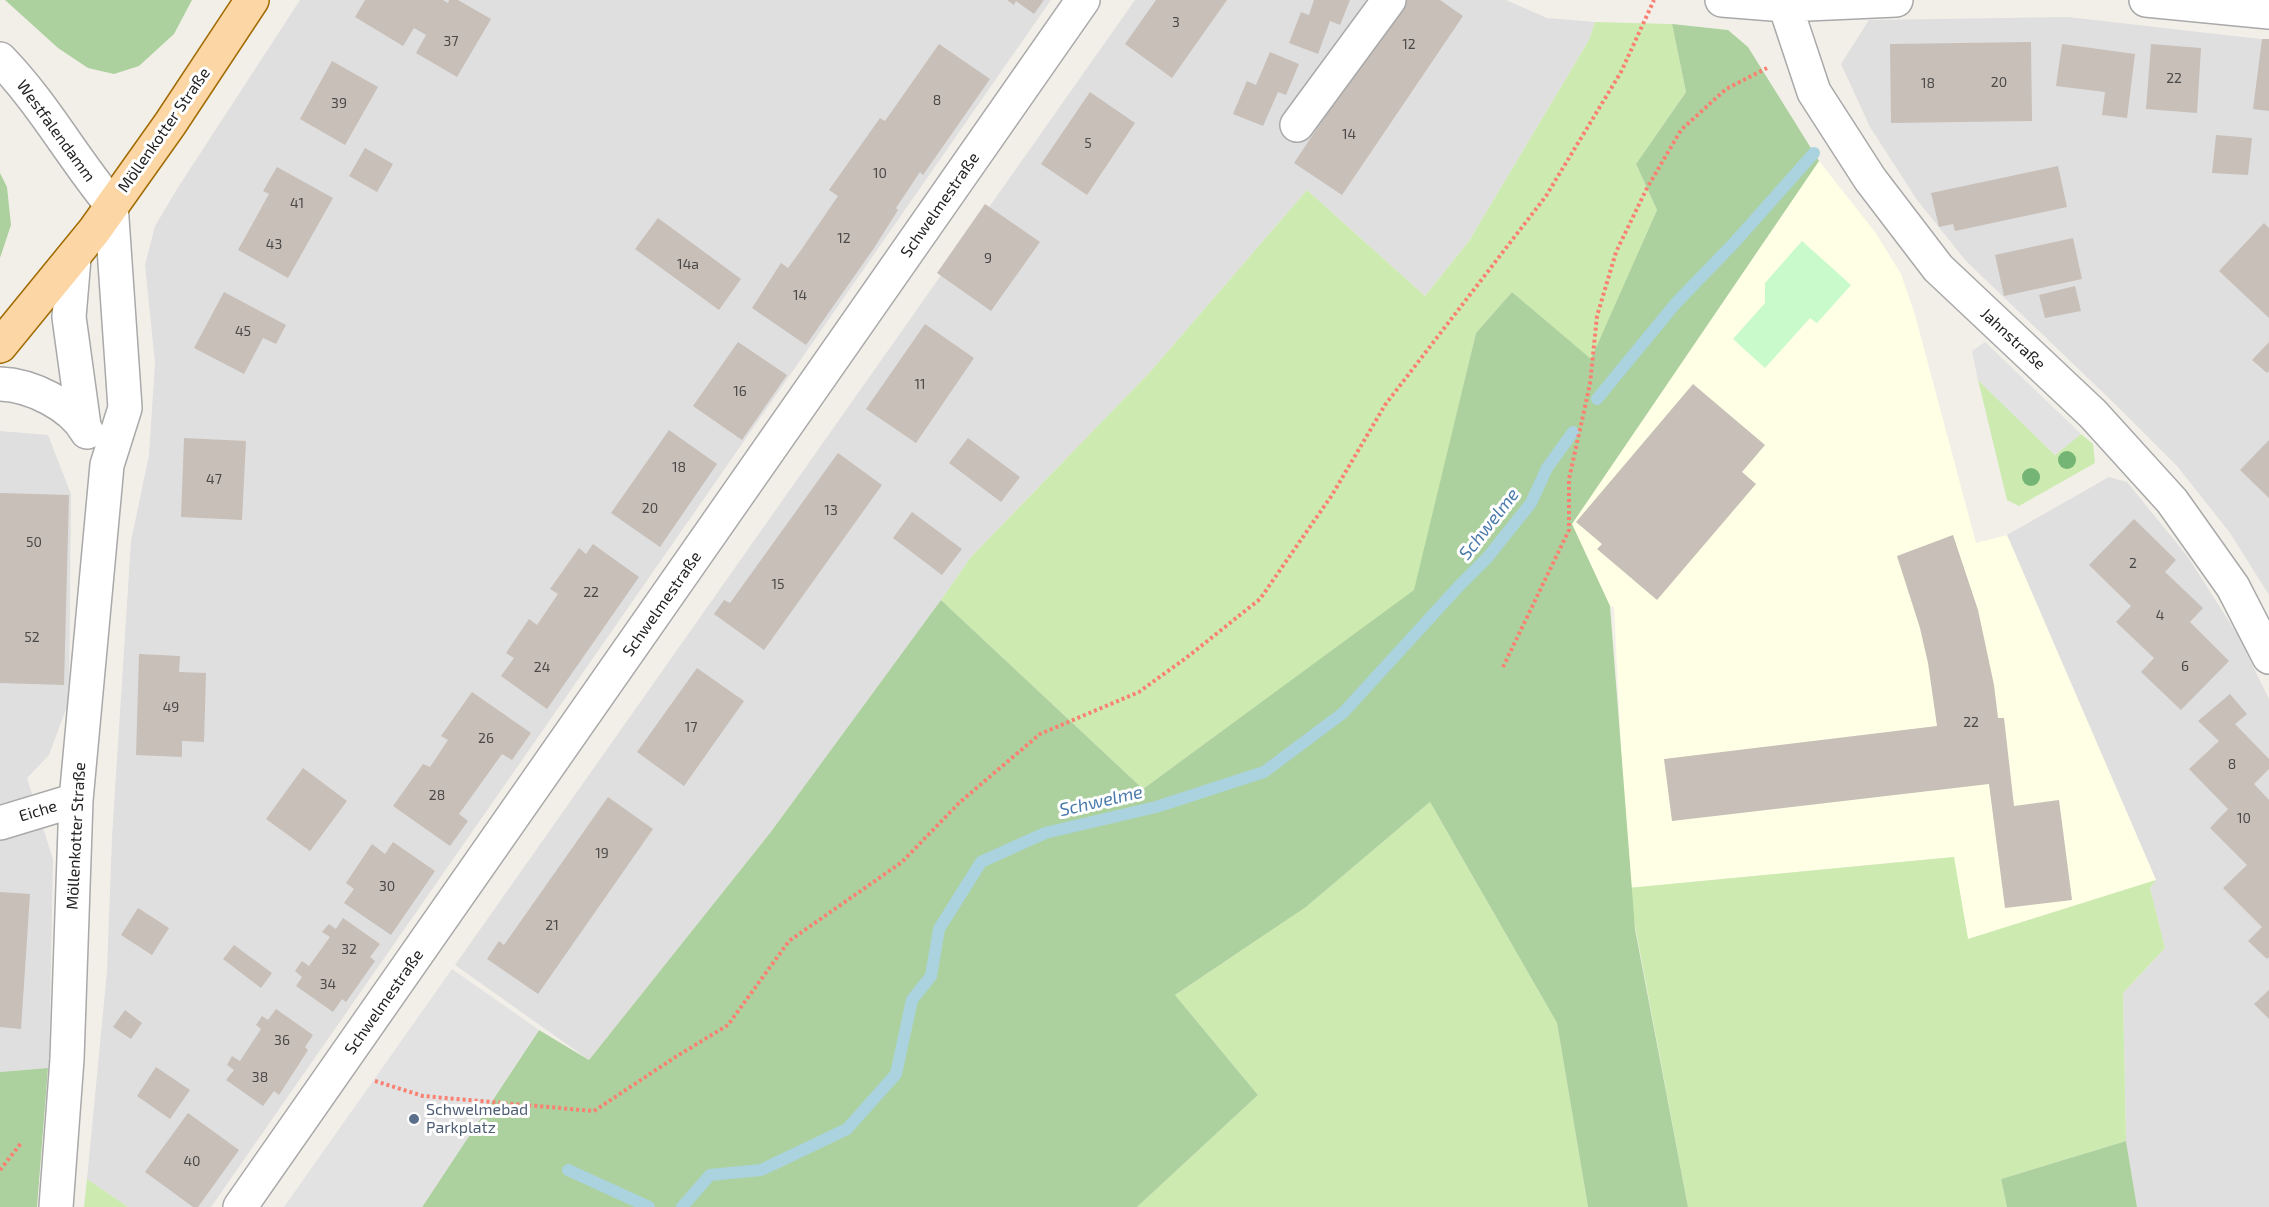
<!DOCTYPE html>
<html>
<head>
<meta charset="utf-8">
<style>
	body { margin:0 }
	canvas { display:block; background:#f2efe9 }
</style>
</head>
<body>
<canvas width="2269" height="1207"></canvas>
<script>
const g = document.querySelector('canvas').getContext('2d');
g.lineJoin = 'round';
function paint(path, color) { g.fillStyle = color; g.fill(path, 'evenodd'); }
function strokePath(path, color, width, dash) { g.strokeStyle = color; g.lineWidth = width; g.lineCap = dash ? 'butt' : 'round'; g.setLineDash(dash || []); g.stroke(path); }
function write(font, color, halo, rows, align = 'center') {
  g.font = font + ' "Exo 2",sans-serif'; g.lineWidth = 6; g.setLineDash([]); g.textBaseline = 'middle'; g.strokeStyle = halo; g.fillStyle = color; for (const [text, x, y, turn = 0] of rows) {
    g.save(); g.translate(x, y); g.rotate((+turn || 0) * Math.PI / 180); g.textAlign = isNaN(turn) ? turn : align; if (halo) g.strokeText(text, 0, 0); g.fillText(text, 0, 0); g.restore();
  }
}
paint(new Path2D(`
	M 300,0 L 1051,0 L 211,1207 L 128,1207 L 87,1179 L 107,971 L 112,837 L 131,541 L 149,455 L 155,363 L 145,265 L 155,226 L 177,189 Z
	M 1135,0 L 1506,0 L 1547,18 L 1595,22 L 1589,40 L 1469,241 L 1425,296 L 1307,190 L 1150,372 L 971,557 L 941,600 L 770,833 L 589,1060 L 455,965 Z
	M 2068,17 L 2269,40 L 2269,595 L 2230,533 L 2177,466 L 2115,404 L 1966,261 L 1917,200 L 1870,127 L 1841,64 L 1869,20 Z
	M 0,431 L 48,435 L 71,494 L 69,701 L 49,755 L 27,778 L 53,859 L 49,1068 L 0,1072 Z
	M 2109,477 L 2127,482 L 2188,557 L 2237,634 L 2269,699 L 2269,1207 L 2137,1207 L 2126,1141 L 2123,993 L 2165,948 L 2150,888 L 2156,880 L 2007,535 Z`), '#e0dfdf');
paint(new Path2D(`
	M 1819,161 L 1875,232 L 1901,274 L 1915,315 L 1976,543 L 2007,535 L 2156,880 L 1968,939 L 1953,857 L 1628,888 L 1614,607 L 1610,606 L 1572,524 Z`), '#ffffe5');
paint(new Path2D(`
	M 1595,22 L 1672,24 L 1686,92 L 1636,164 L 1657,210 L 1591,360 L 1512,292 L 1476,333 L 1415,590 L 1143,789 L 941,600 L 971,557 L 1150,372 L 1307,190 L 1425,296 L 1469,241 L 1589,40 Z
	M 1978,380 L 2055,455 L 2081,434 L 2093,444 L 2095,463 L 2019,506 L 2007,500 Z
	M 1430,802 L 1557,1023 L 1588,1207 L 1137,1207 L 1258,1095 L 1175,995 L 1306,907 Z
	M 1954,857 L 1968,939 L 2156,880 L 2150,888 L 2165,948 L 2123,993 L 2126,1141 L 2001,1179 L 2007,1207 L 1688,1207 L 1628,888 Z
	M 87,1179 L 128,1207 L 84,1207 Z`), '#cdebb0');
paint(new Path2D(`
	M 5,0 L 192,0 L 174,34 L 139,66 L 114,74 L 88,68 L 58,48 Z
	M 1672,24 L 1728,30 L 1748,47 L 1819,161 L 1572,524 L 1610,606 L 1635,929 L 1688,1207 L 1588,1207 L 1557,1023 L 1430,802 L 1306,907 L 1175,995 L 1258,1095 L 1137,1207 L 422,1207 L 539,1030 L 589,1060 L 770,833 L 941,600 L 1143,789 L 1414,590 L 1476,333 L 1512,292 L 1591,359 L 1657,210 L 1636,164 L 1686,92 Z
	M 0,173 L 7,187 L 11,225 L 0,258 Z
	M 48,1068 L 37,1207 L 0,1207 L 0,1072 Z
	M 2126,1141 L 2137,1207 L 2007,1207 L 2001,1179 Z`), '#add19e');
paint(new Path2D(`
	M 1802,241 L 1851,285 L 1817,323 L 1810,318 L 1765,368 L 1733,339 L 1765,303 L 1765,283 Z`), '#c8facc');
paint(new Path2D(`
	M 1985,342 L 2081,434 L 2055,455 L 1978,380 L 1972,351 Z
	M 452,969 L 539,1030 L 422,1207 L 284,1207 Z`), '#e2e2e2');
strokePath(new Path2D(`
	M 1597,399 L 1676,303 L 1734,243 L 1814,153
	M 568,1170 L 649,1207
	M 682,1207 L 710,1175 L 761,1170 L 847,1129 L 896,1074 L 912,1000 L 931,976 L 939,929 L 981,862 L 1045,833 L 1156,807 L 1264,772 L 1343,713 L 1459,586 L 1487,558 L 1531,503 L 1547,468 L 1573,432`), '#aad3df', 12);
paint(new Path2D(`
	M 365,0 L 443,0 L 448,3 L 449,0 L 458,0 L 491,19 L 457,77 L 416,53 L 426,35 L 414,28 L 403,46 L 355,17 Z
	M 1007,0 L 1044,0 L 1034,14 L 1016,1 L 1014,5 Z
	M 1156,0 L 1227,0 L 1172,78 L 1125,44 Z
	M 1314,0 L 1350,0 L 1340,25 L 1330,21 L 1318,54 L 1289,43 L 1301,12 L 1309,15 Z
	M 1403,0 L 1440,0 L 1463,16 L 1342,195 L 1294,163 Z
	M 2262,39 L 2269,39 L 2269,111 L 2253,109 Z
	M 2031,42 L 2032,121 L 1891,123 L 1890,44 Z
	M 939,44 L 990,79 L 923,175 L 920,172 L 896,208 L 898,210 L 874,248 L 806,345 L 752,308 L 781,263 L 788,268 L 799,253 L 838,196 L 829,190 L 880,118 L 885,121 Z
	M 2062,44 L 2135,54 L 2127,118 L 2102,115 L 2105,92 L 2056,86 Z
	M 2151,44 L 2201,48 L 2197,113 L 2146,109 Z
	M 1270,52 L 1299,64 L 1286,95 L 1278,92 L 1263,126 L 1233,114 L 1247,81 L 1256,85 Z
	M 332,61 L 378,87 L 345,145 L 300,119 Z
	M 1090,92 L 1135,123 L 1087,195 L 1041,164 Z
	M 2216,135 L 2252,138 L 2248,175 L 2212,173 Z
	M 365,148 L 393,164 L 377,192 L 349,176 Z
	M 2058,166 L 2067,207 L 1955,231 L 1953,224 L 1939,227 L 1931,193 Z
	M 277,167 L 333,198 L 288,278 L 238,250 L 269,194 L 263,191 Z
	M 985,204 L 1040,242 L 991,311 L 937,273 Z
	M 658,218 L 741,279 L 719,310 L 635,249 Z
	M 2264,223 L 2269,228 L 2269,318 L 2219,271 Z
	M 2073,238 L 2082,279 L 2004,296 L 1995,255 Z
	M 2075,286 L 2081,311 L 2045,318 L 2039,295 Z
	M 224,292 L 286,325 L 276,344 L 263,338 L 244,374 L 194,348 Z
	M 925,324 L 974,358 L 916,443 L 866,409 Z
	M 738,342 L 787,375 L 742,440 L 693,406 Z
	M 2269,342 L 2269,371 L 2267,373 L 2252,360 Z
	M 1693,384 L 1765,445 L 1742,472 L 1756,484 L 1657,600 L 1597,549 L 1602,544 L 1576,522 Z
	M 669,430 L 717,464 L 660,547 L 611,513 Z
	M 184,438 L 246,441 L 242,520 L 181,517 Z
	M 968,438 L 1020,477 L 1001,502 L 949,463 Z
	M 2269,440 L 2269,498 L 2240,470 Z
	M 838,453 L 882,485 L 764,650 L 714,614 L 724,600 L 730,603 Z
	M 0,493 L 69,495 L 64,685 L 0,683 Z
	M 912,512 L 962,549 L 942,575 L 893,538 Z
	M 2134,519 L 2176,560 L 2165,572 L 2203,608 L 2190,622 L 2229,661 L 2181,710 L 2141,672 L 2154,658 L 2116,622 L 2131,606 L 2089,565 Z
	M 1953,535 L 1978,610 L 1994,685 L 1998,718 L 2004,718 L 2014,806 L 2059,800 L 2072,900 L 2005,908 L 1989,784 L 1672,821 L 1664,759 L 1937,726 L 1928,663 L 1920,628 L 1897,556 Z
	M 593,544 L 639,577 L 547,709 L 501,676 L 514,658 L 506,653 L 529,619 L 537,625 L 558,594 L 550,589 L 579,548 L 586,554 Z
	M 139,654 L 180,656 L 179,672 L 206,673 L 204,742 L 182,741 L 182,757 L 136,755 Z
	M 697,668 L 744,701 L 684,786 L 637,752 Z
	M 472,692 L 531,733 L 512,760 L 502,754 L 459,814 L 468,821 L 450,846 L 393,806 L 423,764 L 430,767 L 448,740 L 441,736 Z
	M 2230,694 L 2247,714 L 2235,724 L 2269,759 L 2269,769 L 2254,784 L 2269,800 L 2269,957 L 2267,959 L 2248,941 L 2262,927 L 2223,888 L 2247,865 L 2210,828 L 2228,809 L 2189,769 L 2219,741 L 2198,721 Z
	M 303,768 L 347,801 L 310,851 L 266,819 Z
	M 608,797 L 653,829 L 538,994 L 487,959 L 499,941 L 504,945 Z
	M 393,842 L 435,871 L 391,935 L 344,903 L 354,889 L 346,883 L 372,844 L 385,854 Z
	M 0,892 L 30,894 L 21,1029 L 0,1027 Z
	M 138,908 L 169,928 L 152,955 L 121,935 Z
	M 343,918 L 380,944 L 370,957 L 375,961 L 346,1002 L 342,999 L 333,1012 L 296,986 L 302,977 L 295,971 L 302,961 L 309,966 L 330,937 L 322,932 L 329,924 L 336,929 Z
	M 234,945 L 272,973 L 261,988 L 223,959 Z
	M 2269,990 L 2269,1019 L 2254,1004 Z
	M 276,1009 L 313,1035 L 305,1047 L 308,1050 L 279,1095 L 274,1091 L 263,1106 L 226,1080 L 234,1070 L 227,1065 L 232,1056 L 240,1061 L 261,1029 L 256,1025 L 262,1016 L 268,1020 Z
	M 125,1010 L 142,1023 L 131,1039 L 113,1027 Z
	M 156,1067 L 190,1090 L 170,1119 L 137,1096 Z
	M 188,1113 L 239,1150 L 198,1207 L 193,1207 L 145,1172 Z`), '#c7bfb8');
const minor = new Path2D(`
	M 1722,0 L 1785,5 L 1896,0
	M 2146,0 L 2269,12
	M 1785,5 L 1814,92 L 1870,179 L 1938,268 L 2093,414 L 2172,501 L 2233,587 L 2269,657
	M 0,59 C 43,103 72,157 111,204 L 125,408 L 107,465 L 76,800 L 67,1059 L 56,1207
	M 1297,125 L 1389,0
	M 74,258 L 69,317 L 84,426
	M 0,384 C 31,385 72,405 87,432
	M 0,823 L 76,800
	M 240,1207 L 1083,0`);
const major = new Path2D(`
	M 0,346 L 94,231 L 170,124 L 252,0`);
strokePath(minor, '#a9a9a9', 36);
strokePath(major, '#a06b00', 36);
strokePath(new Path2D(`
	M 1503,667 L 1569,530 L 1569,479 L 1590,384 L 1597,316 L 1616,252 L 1647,188 L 1681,130 L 1726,89 L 1767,68
	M 375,1081 L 423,1096 L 594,1111 L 677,1056 L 728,1025 L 789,941 L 902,862 L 960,802 L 1040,734 L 1139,692 L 1186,658 L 1260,599 L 1332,495 L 1385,405 L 1546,196 L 1621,72 L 1654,0
	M 0,1170 L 22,1142`), '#fa8072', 4, [3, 3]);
strokePath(minor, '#fff', 33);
strokePath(major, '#fcd6a4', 33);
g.fillStyle = '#74b475';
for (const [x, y] of [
	[2067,460],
	[2031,477]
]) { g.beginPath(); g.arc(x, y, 9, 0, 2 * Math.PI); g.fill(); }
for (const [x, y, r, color] of [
	[414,1119,6,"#5c6f8a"]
]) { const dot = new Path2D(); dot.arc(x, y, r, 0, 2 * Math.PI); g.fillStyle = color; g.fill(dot); strokePath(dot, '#fff', 2); }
write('14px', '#4b4948', null, [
	["3",1176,22],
	["37",451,41],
	["12",1409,44],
	["22",2174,78],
	["20",1999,82],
	["18",1928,83],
	["8",937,100],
	["39",339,103],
	["14",1349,134],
	["5",1088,143],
	["10",880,173],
	["41",297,203],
	["12",844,238],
	["43",274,244],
	["9",988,258],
	["14a",688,264],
	["14",800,295],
	["45",243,331],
	["11",920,384],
	["16",740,391],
	["18",679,467],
	["47",214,479],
	["20",650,508],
	["13",831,510],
	["50",34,542],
	["2",2133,563],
	["15",778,584],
	["22",591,592],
	["4",2160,615],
	["52",32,637],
	["6",2185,666],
	["24",542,667],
	["49",171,707],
	["22",1971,722],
	["17",691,727],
	["26",486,738],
	["8",2232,764],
	["28",437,795],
	["10",2244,818],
	["19",602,853],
	["30",387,886],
	["21",552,925],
	["32",349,949],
	["34",328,984],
	["36",282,1040],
	["38",260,1077],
	["40",192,1161]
]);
write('16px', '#222', '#fff', [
	["Möllenkotter Straße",164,130,-55],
	["Westfalendamm",56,131,54],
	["Schwelmestraße",940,205,-55],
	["Jahnstraße",2013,339,43],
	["Schwelmestraße",662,604,-55],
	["Eiche",38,811,-17],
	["Möllenkotter Straße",76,836,-87],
	["Schwelmestraße",384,1002,-55]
]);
write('16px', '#4e5e75', '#fff', [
	["Schwelmebad",426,1110],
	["Parkplatz",426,1128]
], 'left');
write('italic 18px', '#4a7aab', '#fff', [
	["Schwelme",1489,524,-52],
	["Schwelme",1101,801,-13]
]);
</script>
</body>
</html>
